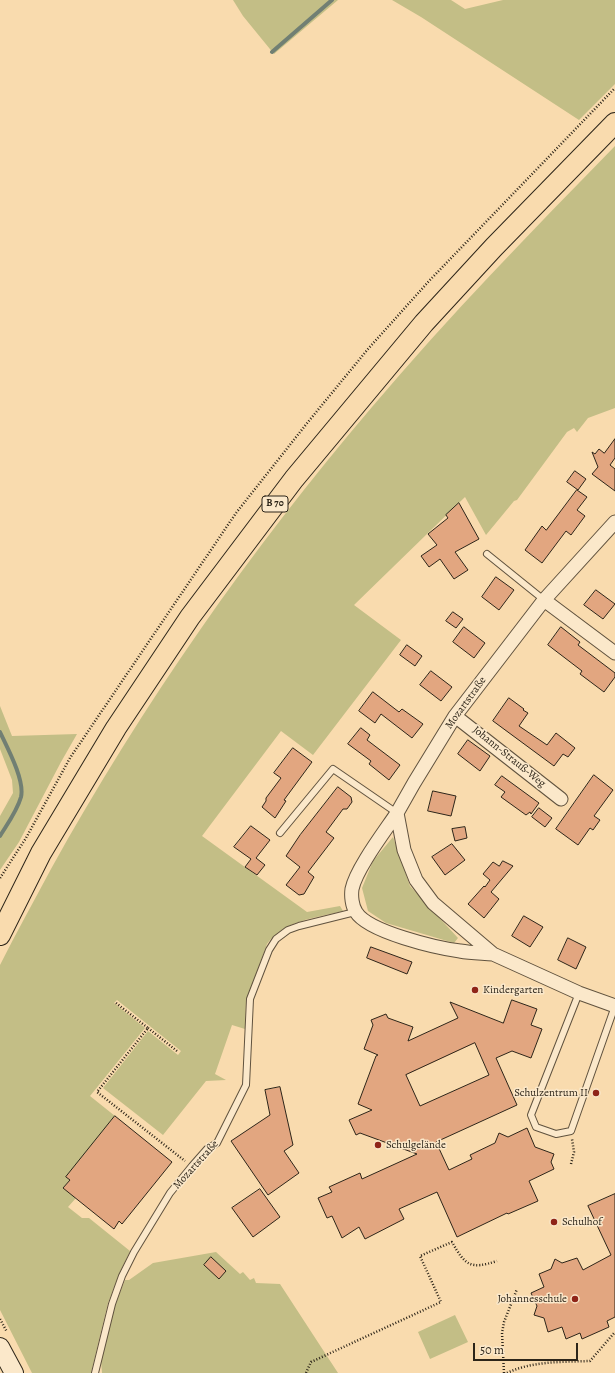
<!DOCTYPE html>
<html>
<head>
<meta charset="utf-8">
<style>
	body { margin:0 }
	#map { position:relative; width:615px; height:1373px; overflow:hidden; background:#f9dbae; font-family:Alegreya,serif }
	canvas { display:block }
	.scale { position:absolute; left:473px; top:1343px; width:105px; height:18px; box-sizing:border-box; border:2px solid #2d2519; border-top:0; padding-left:5px; font-size:12px; line-height:14px; white-space:nowrap; color:#2d2519; -webkit-text-stroke:3px #fbe8ca; paint-order:stroke }
</style>
</head>
<body>
<div id="map">
<canvas width="615" height="1373"></canvas>
<div class="scale">50 m</div>
</div>
<script>
const g = document.querySelector('canvas').getContext('2d');
g.lineJoin = 'round';
function paint(path, color) { g.fillStyle = color; g.fill(path, 'evenodd'); }
function strokePath(path, color, width, dash) { g.strokeStyle = color; g.lineWidth = width; g.lineCap = dash ? 'butt' : 'round'; g.setLineDash(dash || []); g.stroke(path); }
function write(font, color, halo, rows, align = 'center') {
  g.font = font + ' Alegreya,serif'; g.lineWidth = 3; g.setLineDash([]); g.textBaseline = 'middle'; g.strokeStyle = halo; g.fillStyle = color; for (const [text, x, y, turn = 0] of rows) {
    g.save(); g.translate(x, y); g.rotate((+turn || 0) * Math.PI / 180); g.textAlign = isNaN(turn) ? turn : align; if (halo) g.strokeText(text, 0, 0); g.fillText(text, 0, 0); g.restore();
  }
}
paint(new Path2D(`
	M 233,0 L 338,0 L 274,54 L 243,16 Z
	M 392,0 L 451,0 L 465,9 L 503,0 L 615,0 L 615,84 L 579,120 L 421,17 Z
	M 615,146 L 615,408 L 588,418 L 577,432 L 574,428 L 567,432 L 517,500 L 514,501 L 486,535 L 465,497 L 354,605 L 401,640 L 313,755 L 281,731 L 202,836 L 307,912 L 340,906 L 343,911 C 316,918 284,920 267,944 L 246,1001 L 245,1029 L 232,1025 L 215,1074 L 226,1080 L 206,1081 L 163,1135 L 103,1088 L 148,1031 L 178,1055 L 181,1051 L 117,1000 L 114,1003 L 145,1028 L 90,1096 L 115,1116 L 67,1177 L 70,1180 L 63,1188 L 76,1198 L 68,1207 L 82,1218 L 89,1218 L 130,1251 L 120,1272 L 108,1303 L 91,1373 L 32,1373 L 0,1310 L 0,965 C 16,933 34,901 51,869 C 142,705 250,550 372,407 C 449,316 532,231 615,146 Z
	M 0,706 L 12,736 L 77,734 L 61,762 L 19,842 L 0,870 L 0,816 L 13,793 L 12,780 L 0,749 Z
	M 393,837 L 410,886 L 458,938 L 454,943 L 386,923 L 368,911 L 362,888 L 373,861 Z
	M 216,1252 L 240,1274 L 243,1272 L 250,1280 L 254,1278 L 256,1283 L 280,1284 L 338,1373 L 102,1373 L 101,1361 L 115,1305 L 125,1280 L 129,1280 L 153,1263 Z
	M 455,1315 L 468,1342 L 430,1359 L 418,1332 Z`), '#c3be86');
strokePath(new Path2D(`
	M 272,52 L 332,0
	M 0,732 C 7,747 25,780 21,797 C 17,811 8,823 0,836`), '#717f73', 4);
const building = new Path2D(`
	M 615,439 L 615,458 L 610,465 L 615,469 L 615,491 L 592,474 L 598,467 L 592,452 L 595,454 L 599,449 L 604,453 Z
	M 575,471 L 586,479 L 578,490 L 567,482 Z
	M 577,490 L 587,497 L 577,510 L 585,516 L 571,535 L 566,531 L 542,563 L 525,550 L 542,526 L 546,530 Z
	M 459,503 L 479,539 L 455,552 L 468,570 L 454,579 L 440,559 L 429,567 L 421,556 L 437,545 L 428,534 L 448,518 L 446,515 Z
	M 496,577 L 514,590 L 499,610 L 482,597 Z
	M 596,590 L 615,604 L 603,619 L 584,605 Z
	M 453,612 L 463,619 L 456,628 L 446,621 Z
	M 464,627 L 485,643 L 474,658 L 453,642 Z
	M 561,627 L 580,642 L 578,645 L 615,673 L 615,677 L 604,692 L 580,674 L 582,671 L 548,645 Z
	M 407,645 L 422,656 L 415,666 L 400,655 Z
	M 431,671 L 452,687 L 441,701 L 420,685 Z
	M 373,692 L 399,712 L 402,709 L 423,724 L 412,738 L 381,714 L 375,723 L 359,711 Z
	M 509,698 L 524,709 L 523,710 L 528,713 L 519,726 L 547,745 L 556,733 L 575,748 L 568,757 L 563,754 L 554,766 L 493,721 Z
	M 361,728 L 370,735 L 367,740 L 400,765 L 389,780 L 369,764 L 371,761 L 348,744 Z
	M 468,740 L 490,756 L 480,771 L 458,754 Z
	M 293,748 L 312,762 L 284,800 L 286,801 L 275,818 L 262,807 L 266,801 L 266,798 L 281,778 L 274,773 Z
	M 594,775 L 613,790 L 594,816 L 600,820 L 593,830 L 590,828 L 578,845 L 556,829 Z
	M 502,776 L 539,803 L 531,814 L 530,812 L 526,815 L 501,797 L 505,792 L 495,785 Z
	M 338,787 L 351,797 L 352,802 L 347,809 L 343,809 L 326,832 L 334,838 L 308,872 L 314,877 L 304,894 L 299,895 L 286,885 L 300,867 L 286,856 L 300,835 Z
	M 433,791 L 456,796 L 451,816 L 428,811 Z
	M 539,808 L 552,818 L 545,827 L 532,817 Z
	M 251,826 L 270,840 L 256,858 L 265,865 L 257,875 L 245,867 L 251,859 L 234,847 Z
	M 465,827 L 467,838 L 455,841 L 452,829 Z
	M 452,844 L 465,860 L 445,875 L 432,857 Z
	M 503,861 L 513,866 L 491,892 L 499,899 L 484,918 L 468,904 L 484,886 L 485,887 L 490,880 L 483,874 L 493,862 L 499,866 Z
	M 524,916 L 543,927 L 530,947 L 512,936 Z
	M 568,938 L 586,947 L 576,969 L 558,960 Z
	M 371,947 L 412,962 L 407,974 L 367,958 Z
	M 512,1000 L 537,1009 L 531,1025 L 542,1029 L 531,1058 L 512,1051 L 496,1058 L 517,1105 L 436,1142 L 449,1170 L 472,1159 L 470,1155 L 495,1143 L 499,1133 L 508,1137 L 527,1128 L 535,1147 L 554,1154 L 551,1162 L 554,1169 L 529,1181 L 538,1201 L 508,1214 L 507,1213 L 457,1237 L 437,1192 L 399,1209 L 404,1219 L 365,1239 L 359,1227 L 342,1238 L 332,1216 L 327,1218 L 318,1198 L 332,1192 L 329,1187 L 360,1173 L 362,1179 L 417,1154 L 360,1133 L 356,1135 L 349,1120 L 372,1110 L 358,1104 L 376,1056 L 378,1055 L 364,1049 L 373,1025 L 371,1020 L 386,1014 L 388,1018 L 413,1027 L 408,1041 L 458,1018 L 450,1002 L 503,1023 ZM 475,1043 L 489,1075 L 420,1106 L 406,1075 Z
	M 280,1087 L 293,1145 L 284,1151 L 299,1173 L 268,1195 L 231,1141 L 270,1115 L 265,1090 Z
	M 115,1116 L 172,1162 L 122,1224 L 119,1221 L 114,1229 L 63,1188 L 70,1180 L 66,1177 Z
	M 260,1189 L 280,1217 L 253,1237 L 232,1208 Z
	M 615,1194 L 615,1317 L 607,1321 L 609,1327 L 582,1339 L 580,1333 L 566,1339 L 562,1327 L 548,1332 L 544,1318 L 534,1315 L 537,1306 L 531,1293 L 544,1287 L 539,1274 L 551,1269 L 555,1259 L 562,1263 L 577,1258 L 583,1270 L 611,1255 L 588,1206 Z
	M 211,1257 L 226,1271 L 219,1279 L 204,1265 Z`);
paint(building, '#e2a680');
strokePath(building, '#2d2519', 1);
const service = new Path2D(`
	M 487,554 L 544,600
	M 280,833 L 333,769 L 397,813
	M 579,993 L 531,1115 L 536,1127 L 556,1134 L 571,1131 L 615,1006
	M 95,1373 L 112,1304 L 122,1276 L 134,1252 L 170,1193 L 192,1166 L 207,1149 L 217,1143 L 246,1085 L 250,999 L 269,950 L 276,939 L 288,930 L 299,926 L 355,912`);
const minor = new Path2D(`
	M 615,522 L 544,600 L 455,716 L 414,783 L 397,813 L 404,850 L 416,880 L 433,903 L 493,954 L 579,993 L 615,1006
	M 544,600 L 615,653
	M 455,716 L 561,799
	M 397,813 C 385,831 356,869 352,889 C 351,896 352,906 356,912 C 368,932 437,948 460,951 C 471,953 482,953 493,954`);
const secondary = new Path2D(`
	M 0,1347 L 14,1373`);
const primary = new Path2D(`
	M 0,935 L 41,853 L 116,728 L 190,617 L 294,479 L 424,323 L 494,247 L 615,123`);
strokePath(service, '#60523e', 8);
strokePath(minor, '#60523e', 15);
strokePath(secondary, '#2d2519', 20);
strokePath(primary, '#2d2519', 22);
strokePath(new Path2D(`
	M 0,878 L 26,838 L 70,758 L 236,513 L 308,422 L 368,349 L 429,281 L 615,88
	M 116,1003 L 148,1028 L 97,1092 L 185,1161
	M 148,1028 L 177,1051
	M 571,1164 L 574,1152 L 572,1139
	M 0,1319 L 7,1332
	M 306,1373 L 311,1362 L 441,1302 L 420,1256 L 452,1242 C 465,1265 470,1270 497,1261
	M 504,1373 L 502,1333 L 504,1322 L 517,1289
	M 507,1373 C 532,1361 562,1362 590,1361 L 615,1332`), '#2d2519', 2.5, [1, 2]);
strokePath(service, '#fbe8ca', 6);
strokePath(minor, '#fbe8ca', 13);
strokePath(secondary, '#fbe8ca', 18);
strokePath(primary, '#f9dbae', 20);
for (const [x, y, r, color] of [
	[475,990,4,"#8f2418"],
	[596,1093,4,"#8f2418"],
	[378,1145,4,"#8f2418"],
	[554,1222,4,"#8f2418"],
	[575,1299,4,"#8f2418"]
]) { const dot = new Path2D(); dot.arc(x, y, r, 0, 2 * Math.PI); g.fillStyle = color; g.fill(dot); strokePath(dot, '#fbe8ca', 1.5); }
for (const [x, y, w] of [
	[275,504,26]
]) { const box = new Path2D(); box.roundRect(x - w / 2, y - 8, w, 16, 3); g.fillStyle = '#fbe8ca'; g.fill(box); strokePath(box, '#2d2519', 1); }
write('bold 10px', '#2d2519', null, [
	["B 70",275,504]
]);
write('11px', '#2d2519', '#fbe8ca', [
	["Mozartstraße",466,703,-54],
	["Johann-Strauß-Weg",509,757,39],
	["Mozartstraße",196,1165,-48]
]);
write('11px', '#2d2519', '#fbe8ca', [
	["Kindergarten",483,990],
	["Schulzentrum II",588,1093,"right"],
	["Schulgelände",386,1145],
	["Schulhof",562,1222],
	["Johannesschule",567,1299,"right"]
], 'left');
</script>
</body>
</html>
